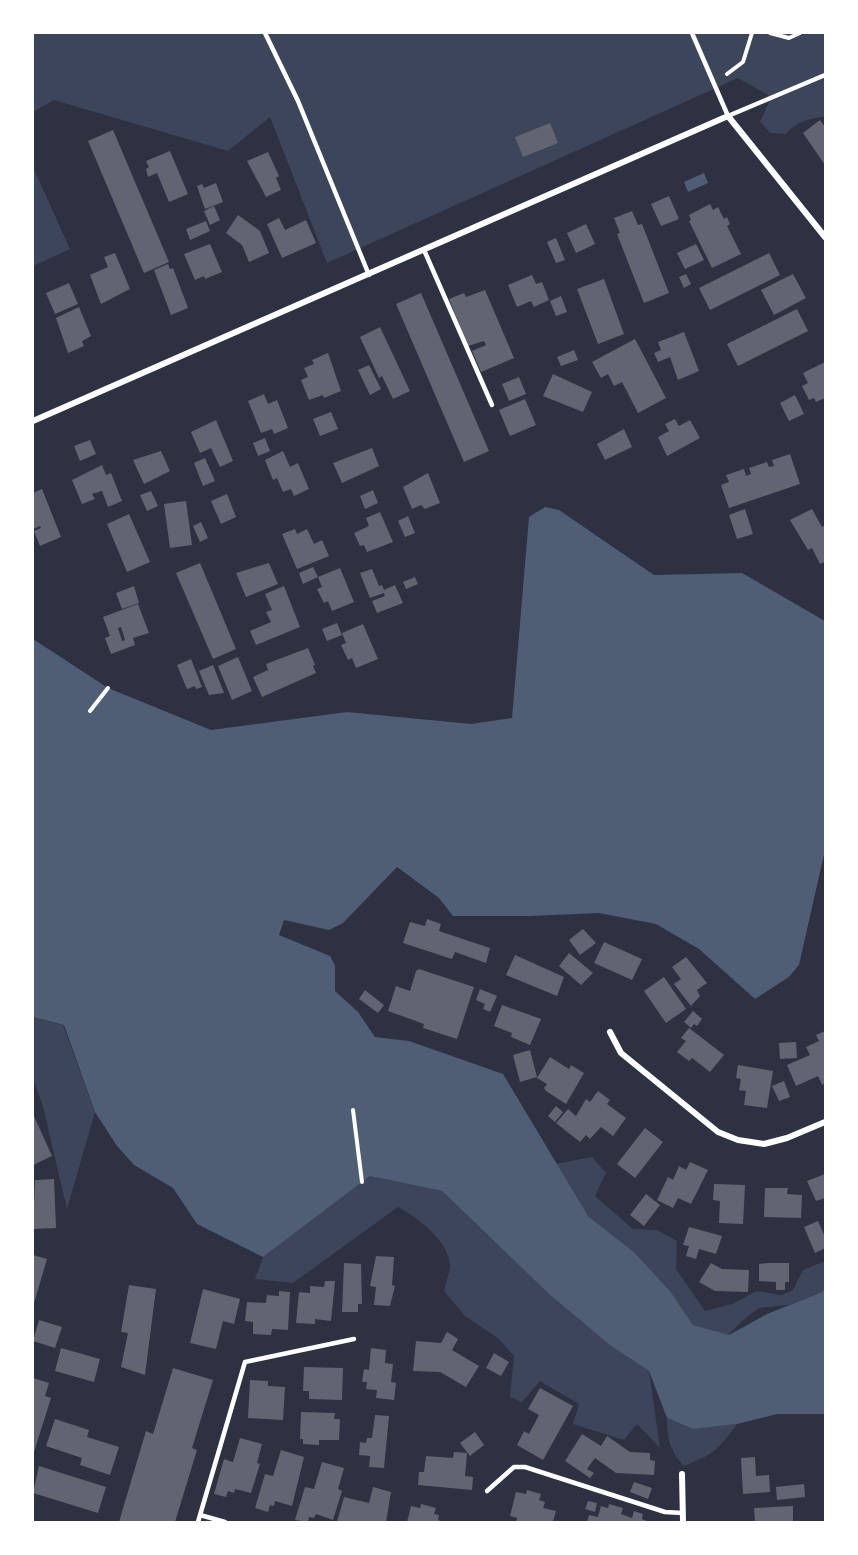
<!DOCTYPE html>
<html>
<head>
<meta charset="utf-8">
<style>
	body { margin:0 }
	#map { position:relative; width:858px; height:1555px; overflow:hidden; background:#2d3142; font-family:"DM Sans",sans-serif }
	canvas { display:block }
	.frame { position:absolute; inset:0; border:34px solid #fff; pointer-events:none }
</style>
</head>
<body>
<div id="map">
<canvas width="858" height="1555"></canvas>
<div class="frame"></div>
</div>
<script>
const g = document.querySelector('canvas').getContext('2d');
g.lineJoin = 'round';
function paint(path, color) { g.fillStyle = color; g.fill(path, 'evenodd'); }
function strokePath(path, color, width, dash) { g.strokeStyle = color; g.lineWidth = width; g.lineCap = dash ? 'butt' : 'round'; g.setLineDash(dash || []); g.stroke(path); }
paint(new Path2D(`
	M 33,33 L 825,33 L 825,117 C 811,117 794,123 786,134 L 771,133 L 760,122 L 769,102 L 768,95 L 738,78 L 327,263 L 270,117 L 228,151 L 54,100 L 33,112 Z
	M 33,167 L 70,249 L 33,266 Z
	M 33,1017 L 63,1025 L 95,1112 L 67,1209 L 43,1107 L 33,1078 Z
	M 592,1157 L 606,1173 L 595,1196 L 633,1229 L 657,1230 L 677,1241 L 676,1269 L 705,1311 L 732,1304 L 757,1291 L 781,1295 L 793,1290 L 803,1270 L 825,1261 L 825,1288 L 822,1292 L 788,1305 L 759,1308 L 742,1321 L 728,1335 L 693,1325 L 670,1291 L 635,1253 L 588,1216 L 555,1164 Z
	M 370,1176 L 442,1191 L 550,1295 L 611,1346 L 649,1371 L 660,1448 L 637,1424 L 624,1440 L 573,1424 L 579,1404 L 540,1381 L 522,1402 L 510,1397 L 514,1356 L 499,1339 L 465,1316 L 444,1291 C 445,1284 449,1275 450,1268 C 451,1242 418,1218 398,1207 L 293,1283 L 255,1279 L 263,1257 Z
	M 667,1418 L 693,1429 L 737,1424 C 719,1449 713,1455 684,1466 C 670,1451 667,1438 667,1418 Z`), '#3c4559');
paint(new Path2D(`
	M 704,173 L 708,183 L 688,192 L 684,182 Z
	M 545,507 L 559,510 L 654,575 L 742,573 L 825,621 L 825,850 L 799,965 L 789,977 L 755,999 L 699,949 L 656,924 L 599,913 L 530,916 L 453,916 L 439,898 L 397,867 L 343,923 L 329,930 L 284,920 L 279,935 L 330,956 L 335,965 L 335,991 L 358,1012 L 375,1037 L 409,1041 L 503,1074 L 588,1216 L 635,1253 L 670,1291 L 693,1325 L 729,1335 L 767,1314 L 822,1292 L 825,1288 L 825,1414 L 777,1414 L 737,1424 L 693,1429 L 667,1418 L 649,1371 L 611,1346 L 550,1295 L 442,1191 L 370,1176 L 263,1257 L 197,1224 L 173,1188 L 134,1165 L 117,1146 L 95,1112 L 64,1025 L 33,1017 L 33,639 L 108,688 L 211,730 L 347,712 L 471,724 L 512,718 L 529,517 Z`), '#4f5d75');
paint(new Path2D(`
	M 820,120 L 825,127 L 825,165 L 803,133 Z
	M 550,123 L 558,143 L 523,157 L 515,137 Z
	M 113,130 L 169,262 L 144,273 L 88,141 Z
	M 170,151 L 188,194 L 169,202 L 157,173 L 148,177 L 146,169 L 149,167 L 146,161 Z
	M 268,152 L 279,176 L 276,178 L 281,190 L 266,197 L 247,161 Z
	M 216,183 L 223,202 L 205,209 L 197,186 L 202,184 L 204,188 Z
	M 669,196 L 679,219 L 661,226 L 651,204 Z
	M 710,204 L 713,210 L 718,207 L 724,219 L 727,217 L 730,224 L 727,226 L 741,254 L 712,268 L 689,221 L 691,220 L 689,215 Z
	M 214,206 L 220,220 L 210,225 L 204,211 Z
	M 632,211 L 638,225 L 642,224 L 669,293 L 644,303 L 617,234 L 620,233 L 614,218 Z
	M 238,215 L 260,231 L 269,253 L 249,262 L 242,245 L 226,233 Z
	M 279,218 L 285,230 L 306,220 L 316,243 L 282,258 L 267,224 Z
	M 206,221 L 210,231 L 190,240 L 186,229 Z
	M 586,224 L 595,244 L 576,253 L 567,233 Z
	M 556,238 L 565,260 L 556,263 L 547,242 Z
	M 210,244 L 222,272 L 205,279 L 204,276 L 195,280 L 184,254 Z
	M 696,244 L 704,260 L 685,269 L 677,253 Z
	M 115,253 L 130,289 L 101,304 L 90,275 L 108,267 L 104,257 Z
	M 769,253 L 780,275 L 710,310 L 699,288 Z
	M 168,264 L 170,269 L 173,268 L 188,308 L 171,315 L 154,270 Z
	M 686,274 L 691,284 L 684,288 L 679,277 Z
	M 793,274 L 806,298 L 774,315 L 761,290 Z
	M 532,275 L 536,284 L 542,282 L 549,300 L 534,307 L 531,301 L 517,307 L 508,285 Z
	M 604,279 L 624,334 L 598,344 L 577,289 Z
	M 69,283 L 78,304 L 55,314 L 46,293 Z
	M 485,290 L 514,358 L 481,372 L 472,351 L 486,345 L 484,341 L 468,346 L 449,299 L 464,293 L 466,297 Z
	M 421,293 L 489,451 L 464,462 L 396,304 Z
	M 561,296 L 567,312 L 556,316 L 550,301 Z
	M 79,307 L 91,336 L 82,341 L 84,346 L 68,353 L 56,318 Z
	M 797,309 L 808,331 L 738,366 L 727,344 Z
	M 380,327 L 410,391 L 393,399 L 382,376 L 379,378 L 360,337 Z
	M 684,332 L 699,371 L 678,380 L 670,357 L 658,362 L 654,353 L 661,350 L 658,342 Z
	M 635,339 L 666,398 L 638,413 L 622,382 L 614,386 L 608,374 L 601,378 L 592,362 Z
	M 574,350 L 578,360 L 561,366 L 557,357 Z
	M 328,353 L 341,391 L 324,398 L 323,395 L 309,400 L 301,380 L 308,377 L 304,368 L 314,364 L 312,360 Z
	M 825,362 L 825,398 L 816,402 L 814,398 L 809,400 L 802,386 L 808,383 L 803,373 Z
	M 369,365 L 381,389 L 370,395 L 358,370 Z
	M 553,374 L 592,392 L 583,412 L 543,396 Z
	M 519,377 L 526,394 L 509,401 L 502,384 Z
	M 264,394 L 268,404 L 277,400 L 288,428 L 274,434 L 272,429 L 261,433 L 248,401 Z
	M 795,395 L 804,414 L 789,421 L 780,403 Z
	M 525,399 L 536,425 L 510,436 L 499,410 Z
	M 331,412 L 338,429 L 320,436 L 313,419 Z
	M 675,419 L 679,426 L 690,420 L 700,438 L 667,456 L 658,437 L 669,431 L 665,424 Z
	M 216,420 L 233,461 L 220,467 L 211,448 L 200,453 L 191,432 Z
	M 624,429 L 632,447 L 605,460 L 597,444 Z
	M 265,438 L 270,451 L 258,456 L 253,443 Z
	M 90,440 L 96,454 L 80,461 L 74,446 Z
	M 372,448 L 379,466 L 342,483 L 333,463 Z
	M 161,451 L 170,471 L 144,484 L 133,460 Z
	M 283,451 L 290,467 L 298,463 L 309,489 L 294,496 L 291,489 L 283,492 L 277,478 L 273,480 L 265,460 Z
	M 790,454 L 800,484 L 729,508 L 721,485 L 729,482 L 726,475 L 744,469 L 746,476 L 751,474 L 749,468 L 767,462 L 769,467 L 774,466 L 772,460 Z
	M 205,458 L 215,481 L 203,486 L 194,463 Z
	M 102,465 L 106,475 L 111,473 L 122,501 L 108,507 L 102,491 L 92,494 L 95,499 L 82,504 L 72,480 Z
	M 428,473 L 440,503 L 425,509 L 421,505 L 412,509 L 403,487 Z
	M 42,489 L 61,537 L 40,546 L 34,531 L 41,528 L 40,526 L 33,529 L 33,493 Z
	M 373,490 L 378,503 L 365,509 L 360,496 Z
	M 151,491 L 158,506 L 147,511 L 140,495 Z
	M 227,494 L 236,517 L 221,524 L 211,501 Z
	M 186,501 L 192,545 L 170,548 L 164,504 Z
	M 745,509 L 753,534 L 737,539 L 729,515 Z
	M 812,509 L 822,527 L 825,525 L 825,562 L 820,564 L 812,548 L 808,550 L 790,520 Z
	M 380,512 L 393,542 L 367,552 L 364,545 L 360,546 L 354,533 L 369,526 L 366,518 Z
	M 129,514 L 150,562 L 127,572 L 107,524 Z
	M 408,516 L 415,533 L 405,537 L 398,521 Z
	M 201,522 L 208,538 L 200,542 L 193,526 Z
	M 295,529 L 297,534 L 307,529 L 314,544 L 322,540 L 329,556 L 297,569 L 282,534 Z
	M 200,563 L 236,649 L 213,659 L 176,573 Z
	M 269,563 L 278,584 L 246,597 L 236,573 Z
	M 313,567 L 318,577 L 303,584 L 299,573 Z
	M 340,568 L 354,602 L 332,611 L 328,601 L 324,603 L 317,589 L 322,587 L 318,577 Z
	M 372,569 L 379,586 L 382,585 L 384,590 L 395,585 L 403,603 L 377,613 L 372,601 L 385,596 L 384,593 L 370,598 L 360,573 Z
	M 415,577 L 418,584 L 406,589 L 403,582 Z
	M 134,586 L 139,603 L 122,609 L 116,593 Z
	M 284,586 L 300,627 L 256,645 L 250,631 L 271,622 L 266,612 L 272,610 L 265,594 Z
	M 138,604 L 149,633 L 133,638 L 135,645 L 111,654 L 105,638 L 110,636 L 103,617 ZM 121,627 L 125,640 L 122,641 L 118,628 Z
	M 337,623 L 342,635 L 327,641 L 322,629 Z
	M 363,624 L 378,659 L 356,668 L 352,658 L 348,660 L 341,645 L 346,643 L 342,633 Z
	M 308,648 L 315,665 L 313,666 L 316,673 L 262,697 L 253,677 L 268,670 L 266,664 Z
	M 238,657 L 252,691 L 232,700 L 218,666 Z
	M 191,659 L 202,687 L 196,689 L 195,686 L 187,689 L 177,665 Z
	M 213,665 L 224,693 L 209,695 L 199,671 Z
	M 427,919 L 441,924 L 439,931 L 490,948 L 486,963 L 455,952 L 452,959 L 403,943 L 410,922 L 425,926 Z
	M 583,929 L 596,943 L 580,955 L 569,940 Z
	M 604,942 L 642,959 L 632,980 L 594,963 Z
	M 569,953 L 593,973 L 581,985 L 559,966 Z
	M 515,955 L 564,977 L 557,996 L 506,975 Z
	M 686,957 L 707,983 L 697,990 L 700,996 L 691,1006 L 674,984 L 681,979 L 672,967 Z
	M 419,969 L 474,987 L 457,1039 L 423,1028 L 424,1024 L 388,1011 L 396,986 L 410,991 L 416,971 Z
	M 664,977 L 686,1009 L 666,1023 L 644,991 Z
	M 480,989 L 497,996 L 490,1012 L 483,1009 L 485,1004 L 476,1000 Z
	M 365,990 L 384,1005 L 378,1013 L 359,999 Z
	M 502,1005 L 541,1019 L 530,1045 L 511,1037 L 512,1033 L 494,1026 Z
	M 693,1011 L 702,1019 L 697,1026 L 694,1024 L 691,1028 L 684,1022 Z
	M 689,1028 L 724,1055 L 710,1072 L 692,1058 L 689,1061 L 677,1052 L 686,1041 L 681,1038 Z
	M 825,1031 L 825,1083 L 822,1085 L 818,1076 L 796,1086 L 787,1065 L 810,1055 L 806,1047 L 819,1041 L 816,1035 Z
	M 796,1042 L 797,1058 L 780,1059 L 779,1043 Z
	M 530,1050 L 537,1077 L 520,1082 L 513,1055 Z
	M 550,1057 L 569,1069 L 571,1065 L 584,1073 L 566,1104 L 546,1091 L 544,1088 L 547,1084 L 537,1078 Z
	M 738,1065 L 773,1071 L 767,1108 L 744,1105 L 746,1091 L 739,1090 L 741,1079 L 736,1078 Z
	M 784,1081 L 790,1097 L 779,1101 L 772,1086 Z
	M 598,1091 L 610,1100 L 607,1104 L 626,1118 L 613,1136 L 601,1127 L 590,1139 L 586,1135 L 580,1142 L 556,1123 L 568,1109 L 576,1116 L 586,1099 L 590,1102 Z
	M 556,1106 L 563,1112 L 555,1122 L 548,1116 Z
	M 33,1114 L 52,1156 L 33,1165 Z
	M 645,1128 L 663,1142 L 635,1178 L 617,1164 Z
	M 690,1162 L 708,1170 L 691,1204 L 678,1198 L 673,1208 L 657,1200 L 668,1177 L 673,1180 L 679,1166 L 686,1170 Z
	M 825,1174 L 825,1198 L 816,1201 L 807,1181 Z
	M 54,1179 L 56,1228 L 33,1229 L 35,1180 Z
	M 714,1184 L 745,1185 L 743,1224 L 719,1223 L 720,1201 L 713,1200 Z
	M 765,1188 L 788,1188 L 787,1194 L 802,1195 L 801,1218 L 764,1217 Z
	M 646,1194 L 660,1205 L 644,1226 L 630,1215 Z
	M 818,1221 L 825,1237 L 825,1248 L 815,1253 L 804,1227 Z
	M 689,1227 L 722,1236 L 716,1254 L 699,1249 L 696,1259 L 686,1256 L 689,1246 L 683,1245 Z
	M 33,1255 L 47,1259 L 34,1303 L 33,1303 Z
	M 376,1256 L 394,1257 L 392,1285 L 395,1286 L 390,1306 L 374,1305 L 376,1287 L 370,1286 Z
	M 344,1263 L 361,1264 L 362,1304 L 358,1304 L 358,1312 L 342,1312 Z
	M 711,1263 L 722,1269 L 749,1270 L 748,1292 L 715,1291 L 699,1282 Z
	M 768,1263 L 789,1263 L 789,1282 L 785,1282 L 785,1290 L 776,1290 L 776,1282 L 759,1281 L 759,1264 Z
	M 325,1281 L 335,1281 L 331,1321 L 315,1319 L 315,1324 L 296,1323 L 299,1292 L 310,1293 L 310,1286 L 324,1287 Z
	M 129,1285 L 156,1289 L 145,1375 L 121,1367 L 128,1333 L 121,1332 Z
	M 203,1289 L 240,1299 L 234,1324 L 223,1321 L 216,1349 L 190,1343 Z
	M 279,1291 L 290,1292 L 288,1330 L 272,1329 L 271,1335 L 253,1334 L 253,1322 L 245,1321 L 247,1302 L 266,1303 L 267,1295 L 279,1296 Z
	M 39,1320 L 62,1327 L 55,1348 L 33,1341 Z
	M 447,1332 L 458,1339 L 452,1350 L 479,1366 L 466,1387 L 440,1372 L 413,1371 L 416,1341 L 441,1343 Z
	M 61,1348 L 100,1359 L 94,1382 L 55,1371 Z
	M 371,1348 L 386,1350 L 385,1363 L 393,1364 L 391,1382 L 396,1383 L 394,1400 L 376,1398 L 377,1390 L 366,1389 L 367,1382 L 362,1382 L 364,1369 L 369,1370 Z
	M 494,1353 L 509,1362 L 501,1376 L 486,1368 Z
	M 304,1367 L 343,1368 L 342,1400 L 309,1399 L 309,1391 L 303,1391 Z
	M 173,1368 L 213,1380 L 192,1448 L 197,1450 L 175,1522 L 119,1522 L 146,1431 L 153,1434 Z
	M 33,1378 L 49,1383 L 45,1396 L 51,1398 L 34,1452 Z
	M 250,1380 L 268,1381 L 268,1386 L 285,1387 L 283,1420 L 248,1418 Z
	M 540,1388 L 573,1406 L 543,1460 L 517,1445 L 524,1431 L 529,1434 L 539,1415 L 528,1409 Z
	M 301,1412 L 335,1413 L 334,1419 L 340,1419 L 339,1440 L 319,1440 L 319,1445 L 303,1444 L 303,1439 L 300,1439 Z
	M 375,1415 L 389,1416 L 384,1468 L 369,1467 L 370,1456 L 359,1455 L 360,1442 L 366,1443 L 367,1438 L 372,1438 Z
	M 55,1419 L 89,1430 L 87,1437 L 119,1447 L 110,1475 L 80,1465 L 82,1458 L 46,1446 Z
	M 475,1432 L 484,1445 L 470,1456 L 460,1443 Z
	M 582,1434 L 601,1446 L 607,1436 L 630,1452 L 650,1453 L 650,1460 L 655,1461 L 654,1475 L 616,1473 L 595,1458 L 587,1469 L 594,1473 L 590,1478 L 565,1461 Z
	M 240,1438 L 262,1444 L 257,1463 L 260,1464 L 251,1493 L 235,1489 L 234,1493 L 228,1491 L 226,1497 L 214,1494 L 224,1459 L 233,1462 Z
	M 281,1450 L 304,1457 L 292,1506 L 275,1501 L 274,1506 L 270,1505 L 268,1512 L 255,1508 L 265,1474 L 273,1476 Z
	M 454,1452 L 467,1453 L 465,1476 L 473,1477 L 472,1490 L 418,1485 L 419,1472 L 424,1472 L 426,1456 L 453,1458 Z
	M 755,1457 L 756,1476 L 769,1475 L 770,1492 L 743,1494 L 741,1458 Z
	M 322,1462 L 344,1468 L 338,1489 L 342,1491 L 333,1520 L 316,1514 L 314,1518 L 309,1517 L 308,1522 L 295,1520 L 305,1487 L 314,1489 Z
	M 39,1466 L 106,1487 L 98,1513 L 33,1493 Z
	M 634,1482 L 652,1488 L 648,1499 L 630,1492 Z
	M 804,1484 L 805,1497 L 777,1500 L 776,1487 Z
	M 373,1487 L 391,1492 L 386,1522 L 337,1522 L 344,1497 L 369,1503 Z
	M 527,1490 L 541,1494 L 539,1500 L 545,1502 L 543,1508 L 556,1511 L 553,1522 L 516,1522 L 517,1518 L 510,1516 L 516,1492 L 526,1494 Z
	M 588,1501 L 597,1503 L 595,1512 L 585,1509 Z
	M 421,1504 L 436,1508 L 434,1514 L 439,1515 L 438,1520 L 443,1522 L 407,1522 L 411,1506 L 420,1508 Z
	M 609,1504 L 623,1508 L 621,1514 L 632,1518 L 634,1511 L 643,1514 L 642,1519 L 649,1522 L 587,1522 L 589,1515 L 598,1517 L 601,1506 L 608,1508 Z
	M 793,1506 L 793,1522 L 755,1522 L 754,1508 Z`), '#626471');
strokePath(new Path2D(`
	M 770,33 L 789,38 L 800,33
	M 727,74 L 743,62 L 752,33
	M 90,711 L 108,688
	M 353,1110 L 362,1182`), '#fff', 4);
strokePath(new Path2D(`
	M 265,33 L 298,101 L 369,275
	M 692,33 L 728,116 L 825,75
	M 424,250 L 492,405
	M 487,1491 L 514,1467 L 525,1467 L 665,1512 L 683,1513
	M 200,1515 L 225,1522
	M 198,1522 L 245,1362 L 354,1339`), '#fff', 4.5);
strokePath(new Path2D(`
	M 33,421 L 728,116 L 825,237
	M 610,1032 L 621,1053 L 718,1132 L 738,1140 L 764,1144 L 787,1138 L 825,1122
	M 682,1474 L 683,1522`), '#fff', 6);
</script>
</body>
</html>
